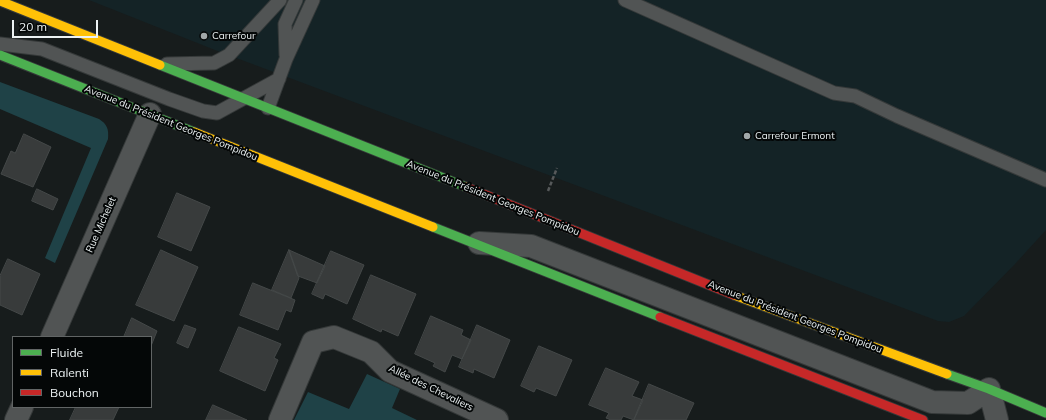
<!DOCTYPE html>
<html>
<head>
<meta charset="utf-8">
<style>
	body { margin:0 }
	#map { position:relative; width:1046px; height:420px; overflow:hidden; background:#171c1c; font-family:Mulish,sans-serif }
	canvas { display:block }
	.legend { position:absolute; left:12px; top:336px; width:140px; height:72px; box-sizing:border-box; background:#040707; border:1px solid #616565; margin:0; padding:5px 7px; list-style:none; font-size:12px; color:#ecf2f3 }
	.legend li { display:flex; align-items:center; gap:8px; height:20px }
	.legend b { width:20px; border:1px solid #616565 }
	.scale { position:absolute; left:12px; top:20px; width:86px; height:18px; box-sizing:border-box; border:2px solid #ecf2f3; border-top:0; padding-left:5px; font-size:12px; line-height:14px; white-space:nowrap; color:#ecf2f3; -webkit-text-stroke:3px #040707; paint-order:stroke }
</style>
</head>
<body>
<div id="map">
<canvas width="1046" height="420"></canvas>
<ul class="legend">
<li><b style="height:5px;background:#4caf50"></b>Fluide</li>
<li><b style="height:5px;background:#ffc107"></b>Ralenti</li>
<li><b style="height:5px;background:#c62828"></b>Bouchon</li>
</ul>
<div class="scale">20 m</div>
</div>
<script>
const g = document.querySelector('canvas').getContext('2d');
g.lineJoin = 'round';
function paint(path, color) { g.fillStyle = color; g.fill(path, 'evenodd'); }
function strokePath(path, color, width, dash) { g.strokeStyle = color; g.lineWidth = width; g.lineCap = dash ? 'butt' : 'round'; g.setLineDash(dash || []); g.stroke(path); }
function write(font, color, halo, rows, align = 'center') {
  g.font = font + ' Mulish,sans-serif'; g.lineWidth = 4; g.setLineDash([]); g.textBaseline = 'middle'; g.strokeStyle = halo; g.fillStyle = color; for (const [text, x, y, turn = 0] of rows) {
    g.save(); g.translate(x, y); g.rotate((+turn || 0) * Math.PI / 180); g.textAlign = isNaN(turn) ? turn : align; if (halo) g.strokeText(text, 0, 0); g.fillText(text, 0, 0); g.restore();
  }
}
paint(new Path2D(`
	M 89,0 L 1046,0 L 1046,230 L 1015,264 L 964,316 L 949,322 L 938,321 L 215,50 Z`), '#142326');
paint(new Path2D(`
	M 0,82 L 99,119 C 107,124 109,129 108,139 L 55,263 L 45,258 L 91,148 L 0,109 Z
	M 367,374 L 400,389 L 392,408 L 417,420 L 294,420 L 308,392 L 349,409 Z`), '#1f4247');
const building = new Path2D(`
	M 24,134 L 51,147 L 33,187 L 1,174 L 11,151 L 15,153 Z
	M 37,189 L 58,199 L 53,210 L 32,201 Z
	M 177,193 L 210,207 L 191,251 L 158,237 Z
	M 161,250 L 198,267 L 174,321 L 136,305 Z
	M 289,250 L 299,278 L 291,298 L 272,290 Z
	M 289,250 L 325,266 L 317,283 L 298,276 Z
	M 331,251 L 364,265 L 347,304 L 325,294 L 323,299 L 312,294 Z
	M 8,259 L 40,274 L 22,315 L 0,305 L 0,276 Z
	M 371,275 L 416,294 L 398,336 L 382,329 L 381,332 L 353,319 Z
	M 253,283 L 295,300 L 291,312 L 286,310 L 278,330 L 240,315 Z
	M 431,316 L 463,330 L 461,335 L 471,340 L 462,359 L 452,355 L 445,372 L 433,366 L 435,363 L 415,354 Z
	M 132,318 L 157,331 L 151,346 L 151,337 L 124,337 Z
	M 185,325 L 196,329 L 188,348 L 177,343 Z
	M 477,325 L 510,340 L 494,378 L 474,369 L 473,373 L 459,367 Z
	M 239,327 L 281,344 L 274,358 L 278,360 L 265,391 L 220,371 Z
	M 539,346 L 572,360 L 556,396 L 536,388 L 534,392 L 521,386 Z
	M 606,368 L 639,382 L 632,396 L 643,400 L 634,420 L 623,416 L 621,420 L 611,420 L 606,418 L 609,413 L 589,405 Z
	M 649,384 L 694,403 L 686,420 L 634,420 Z
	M 213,405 L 247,420 L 206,420 Z
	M 76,407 L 119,407 L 113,420 L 70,420 Z`);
paint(building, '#383b3b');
strokePath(building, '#444848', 1);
const lane = new Path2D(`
	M 625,0 L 834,93 L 855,96 L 897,116 L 1046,180
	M 0,44 L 42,49 L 169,99 L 203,111 L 217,113 L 279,79
	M 286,55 L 285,24 L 296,0
	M 167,64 L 214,63 L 229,55 L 280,0
	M 268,108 L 286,59 L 313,0`);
const street = new Path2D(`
	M 479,243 L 531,246 L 932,402 L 968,403 L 989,389 L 997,420
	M 52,337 L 150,114
	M 16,420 L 22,407
	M 280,420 L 313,342 L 334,337 L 371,352 L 390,371 L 497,420`);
const fast = new Path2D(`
	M 0,55 L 194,132
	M 160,65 L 466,187
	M 433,227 L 660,317
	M 947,374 L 989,389 L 1046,413`);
const slow = new Path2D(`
	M 0,1 L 160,65
	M 194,132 L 433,227
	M 734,295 L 947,374`);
const jam = new Path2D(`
	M 466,187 L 734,295
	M 660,317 L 923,420`);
strokePath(lane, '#353939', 15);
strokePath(street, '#353939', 24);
strokePath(fast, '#353939', 11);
strokePath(slow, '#353939', 11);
strokePath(jam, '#353939', 11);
strokePath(new Path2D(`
	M 548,191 L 557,168`), '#56595a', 2.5, [4, 2]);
strokePath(lane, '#515454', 13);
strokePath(street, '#515454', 22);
strokePath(fast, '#4caf50', 9);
strokePath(slow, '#ffc107', 9);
strokePath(jam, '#c62828', 9);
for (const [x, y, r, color] of [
	[204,36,4,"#a1a7a8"],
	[747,136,4,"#a1a7a8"]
]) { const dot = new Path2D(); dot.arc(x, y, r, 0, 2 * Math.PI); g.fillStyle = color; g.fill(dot); strokePath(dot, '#040707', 1.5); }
write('10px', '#ecf2f3', '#040707', [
	["Carrefour",212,36],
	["Carrefour Ermont",755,136]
], 'left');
write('10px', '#ecf2f3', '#040707', [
	["Avenue du Président Georges Pompidou",171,123,22],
	["Avenue du Président Georges Pompidou",493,198,22],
	["Rue Michelet",101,225,-66],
	["Avenue du Président Georges Pompidou",795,317,21],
	["Allée des Chevaliers",431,388,26]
]);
</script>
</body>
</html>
